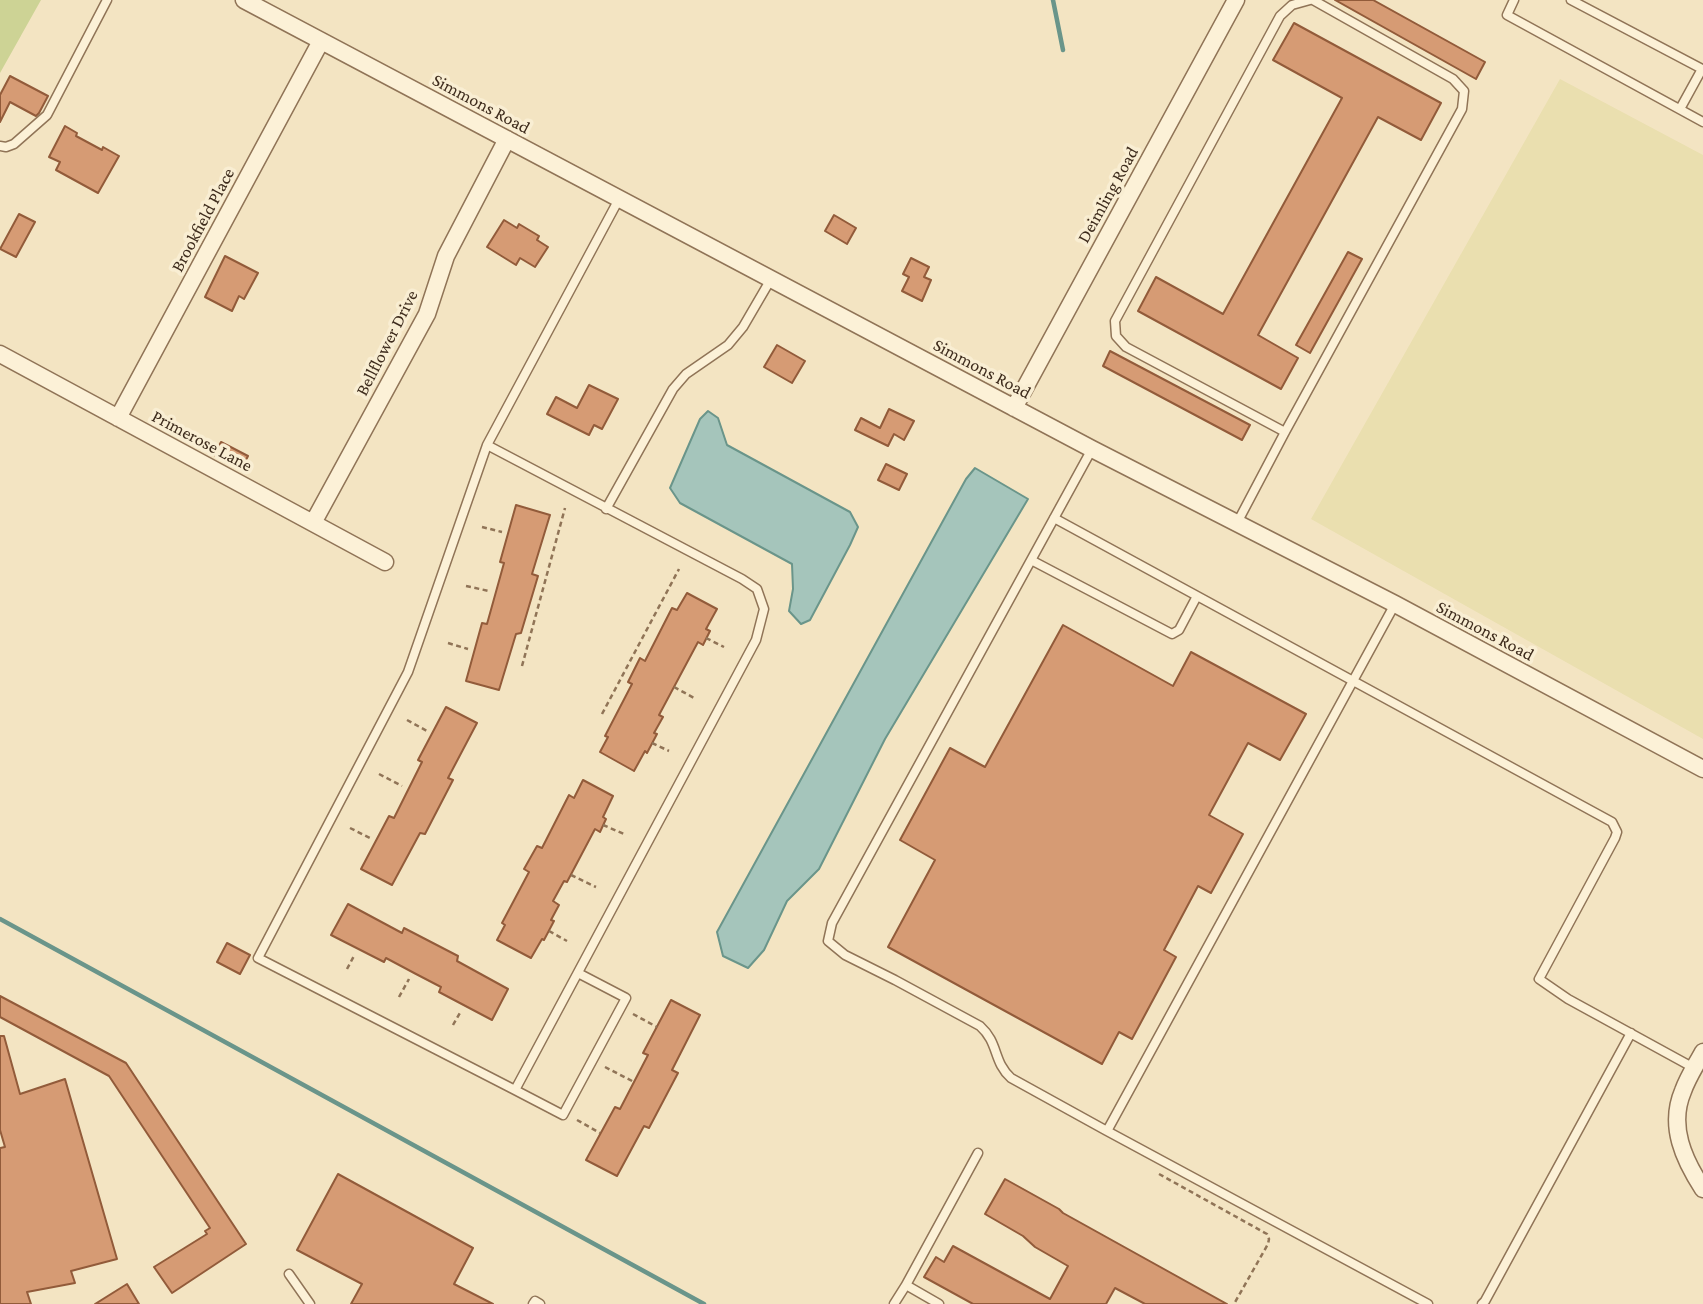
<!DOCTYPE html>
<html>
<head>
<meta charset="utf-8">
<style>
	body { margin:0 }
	canvas { display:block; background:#f3e4c2 }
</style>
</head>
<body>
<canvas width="1703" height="1304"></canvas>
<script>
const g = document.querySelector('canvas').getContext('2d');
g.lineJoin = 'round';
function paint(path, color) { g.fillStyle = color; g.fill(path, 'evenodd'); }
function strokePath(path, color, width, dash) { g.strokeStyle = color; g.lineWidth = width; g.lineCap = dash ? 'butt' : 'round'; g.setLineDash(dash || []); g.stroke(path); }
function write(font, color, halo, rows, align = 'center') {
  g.font = font + ' "Crimson Pro",serif'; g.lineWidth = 7; g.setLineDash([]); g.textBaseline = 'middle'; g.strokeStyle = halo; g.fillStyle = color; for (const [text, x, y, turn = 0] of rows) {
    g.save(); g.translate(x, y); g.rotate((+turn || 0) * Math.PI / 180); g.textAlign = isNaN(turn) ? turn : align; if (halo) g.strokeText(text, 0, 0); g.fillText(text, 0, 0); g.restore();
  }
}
paint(new Path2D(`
	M 1560,79 L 1703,155 L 1703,739 L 1311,519 Z`), '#eadfaf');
paint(new Path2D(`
	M 0,0 L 41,0 L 0,73 Z`), '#cdd395');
const water = new Path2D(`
	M 708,411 L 718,418 L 727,445 L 850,512 L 858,527 L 850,545 L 810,620 L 801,624 L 789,611 L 793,589 L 792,564 L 680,503 L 670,488 L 700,419 Z
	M 975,468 L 1028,499 L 885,739 L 819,869 L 787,901 L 764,950 L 748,968 L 723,956 L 717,932 L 966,479 Z`);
paint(water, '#a5c5bb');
strokePath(water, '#6a958a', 2);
strokePath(new Path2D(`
	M 1053,0 L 1063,50
	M 0,919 L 704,1304`), '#6a958a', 4.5);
const building = new Path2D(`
	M 1335,0 L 1373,0 L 1485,62 L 1476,79 Z
	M 1294,23 L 1441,103 L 1421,140 L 1378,117 L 1258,335 L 1298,358 L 1281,389 L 1138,311 L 1156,277 L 1223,314 L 1342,98 L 1273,60 Z
	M 10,76 L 48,96 L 39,113 L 36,116 L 10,102 L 0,122 L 0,95 Z
	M 65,126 L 77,133 L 76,136 L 102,150 L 103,147 L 119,156 L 98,193 L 56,170 L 60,162 L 49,157 Z
	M 19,214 L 35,222 L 16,257 L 0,249 Z
	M 834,215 L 856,228 L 847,244 L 825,231 Z
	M 504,220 L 517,228 L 519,224 L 539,236 L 537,240 L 548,247 L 535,267 L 520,258 L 516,265 L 487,247 Z
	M 1348,252 L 1362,259 L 1310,353 L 1296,345 Z
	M 225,256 L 258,273 L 244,299 L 239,296 L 232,311 L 205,297 Z
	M 911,258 L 929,267 L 924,277 L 931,280 L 922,301 L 902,291 L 909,277 L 903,274 Z
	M 777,345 L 805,361 L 792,383 L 764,367 Z
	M 1110,351 L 1250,425 L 1242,440 L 1103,366 Z
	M 589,385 L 618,399 L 602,429 L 594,425 L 589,435 L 547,414 L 556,397 L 577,408 Z
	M 889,409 L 914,421 L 904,440 L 894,434 L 888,446 L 855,430 L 861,418 L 880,428 Z
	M 221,442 L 248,456 L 241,470 L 214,455 Z
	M 886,464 L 907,474 L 899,490 L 878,480 Z
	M 516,505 L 550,515 L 532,574 L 538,576 L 521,633 L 516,634 L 499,690 L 466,681 L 482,623 L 487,624 L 504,563 L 500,562 Z
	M 687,593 L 717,609 L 706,629 L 710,631 L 703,645 L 698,642 L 659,715 L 663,717 L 654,733 L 657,734 L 647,753 L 645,751 L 634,771 L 600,752 L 608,737 L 605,736 L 632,684 L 628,682 L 640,658 L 645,661 L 672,608 L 677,610 Z
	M 1063,625 L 1173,686 L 1191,652 L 1306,714 L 1280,760 L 1248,743 L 1209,815 L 1243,834 L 1211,893 L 1198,886 L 1164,950 L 1176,957 L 1132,1039 L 1119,1032 L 1102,1064 L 888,947 L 935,860 L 900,840 L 950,748 L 985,767 Z
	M 446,707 L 477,723 L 448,778 L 453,780 L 425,834 L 420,833 L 392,885 L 361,869 L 389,816 L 394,818 L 422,762 L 418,760 Z
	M 583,780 L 613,796 L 603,817 L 606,819 L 600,832 L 595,829 L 567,882 L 564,881 L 553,901 L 559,905 L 551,920 L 554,921 L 544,940 L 542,939 L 531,958 L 497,940 L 505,925 L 502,923 L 529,872 L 524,869 L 537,846 L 542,848 L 569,795 L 574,798 Z
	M 348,904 L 402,933 L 404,928 L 458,956 L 457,961 L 508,989 L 492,1020 L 439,992 L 441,987 L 416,974 L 386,958 L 384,962 L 331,935 Z
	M 227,943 L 250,955 L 240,974 L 217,962 Z
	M 0,996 L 126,1063 L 246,1244 L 172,1293 L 154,1267 L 207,1234 L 205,1231 L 210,1228 L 109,1076 L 0,1017 Z
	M 671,1000 L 700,1015 L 672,1070 L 678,1073 L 649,1128 L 644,1126 L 617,1176 L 586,1160 L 615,1107 L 620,1109 L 648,1055 L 643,1053 Z
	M 0,1036 L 4,1036 L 20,1094 L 65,1079 L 117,1259 L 71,1271 L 75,1283 L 27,1292 L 31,1304 L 0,1304 L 0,1148 L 5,1147 L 0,1130 Z
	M 338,1174 L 473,1248 L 454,1284 L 493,1304 L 351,1304 L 362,1284 L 297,1250 Z
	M 1005,1179 L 1059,1209 L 1063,1213 L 1227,1304 L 1145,1304 L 1115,1288 L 1106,1304 L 973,1304 L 924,1277 L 936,1257 L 944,1262 L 953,1246 L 1050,1299 L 1068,1266 L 1035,1247 L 1023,1236 L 985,1214 Z
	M 127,1284 L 139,1304 L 95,1304 Z`);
paint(building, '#d69b74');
strokePath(building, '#925b3a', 2);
const lane = new Path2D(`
	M 1514,0 L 1507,15 L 1703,122
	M 1571,0 L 1702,69 L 1680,109
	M 0,146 L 6,147 L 14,144 L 47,115 L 107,0
	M 1285,432 L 1126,347 L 1116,336 L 1115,321 L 1280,16 L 1292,5 L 1310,0
	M 487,445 L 742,579 L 757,589 L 764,609 L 756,640 L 515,1090 L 258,958 L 408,672 L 487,445 L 619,199
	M 1092,449 L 832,923 L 828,941 L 845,955 L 895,980 L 980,1026 C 999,1043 993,1062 1011,1078 L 1107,1131
	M 606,509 L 673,389 L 686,374 L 728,345 L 743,327 L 771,279
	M 1054,518 L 1612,822 L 1617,832 L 1615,838 L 1539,979 L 1568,999 L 1694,1068
	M 1237,523 L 1285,432 L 1462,109 L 1464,91 L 1453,79 L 1313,0
	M 1031,560 L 1172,634 L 1179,630 L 1197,596
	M 1395,604 L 1107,1131 L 1428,1304
	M 515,1090 L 563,1115 L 626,998 L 578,973
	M 289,1274 L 310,1304
	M 906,1285 L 978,1153
	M 533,1304 L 535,1301 L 540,1304
	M 894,1304 L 906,1285 L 939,1304
	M 1482,1304 L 1485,1301 L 1631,1033`);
const street = new Path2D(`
	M 244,0 L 1092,449 L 1395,604 L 1703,769
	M 0,354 L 385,562
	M 1014,408 L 1236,0
	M 118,418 L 321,41
	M 313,523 L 427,314 L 446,256 L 507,139
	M 1703,1052 C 1696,1065 1688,1077 1683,1091 C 1668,1126 1684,1160 1703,1189`);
strokePath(lane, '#907457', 11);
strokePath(street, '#907457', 19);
strokePath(new Path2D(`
	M 482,527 L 502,532
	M 466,586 L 489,591
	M 706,638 L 724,647
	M 448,643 L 468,649
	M 522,666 L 565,508
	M 674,687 L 696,699
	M 602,714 L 679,569
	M 407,720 L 427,731
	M 652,743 L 669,751
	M 379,774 L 402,786
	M 603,825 L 624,834
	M 350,828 L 370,838
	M 571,875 L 596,887
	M 549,931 L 567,941
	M 347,969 L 355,954
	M 399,997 L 409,979
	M 633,1014 L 657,1027
	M 453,1025 L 461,1011
	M 605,1067 L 634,1082
	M 577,1120 L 600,1133
	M 1159,1174 L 1267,1234 L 1269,1239 L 1268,1244 L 1234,1304`), '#907457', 2.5, [5, 3.5]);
strokePath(lane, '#fcf1d7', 8);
strokePath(street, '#fcf1d7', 16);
write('18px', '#3e2c1d', '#f9eed3', [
	["Simmons Road",481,104,28],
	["Deimling Road",1108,195,-61],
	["Brookfield Place",203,220,-62],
	["Bellflower Drive",387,343,-63],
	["Simmons Road",982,369,28],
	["Primerose Lane",202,441,28],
	["Simmons Road",1485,631,28]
]);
</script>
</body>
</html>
